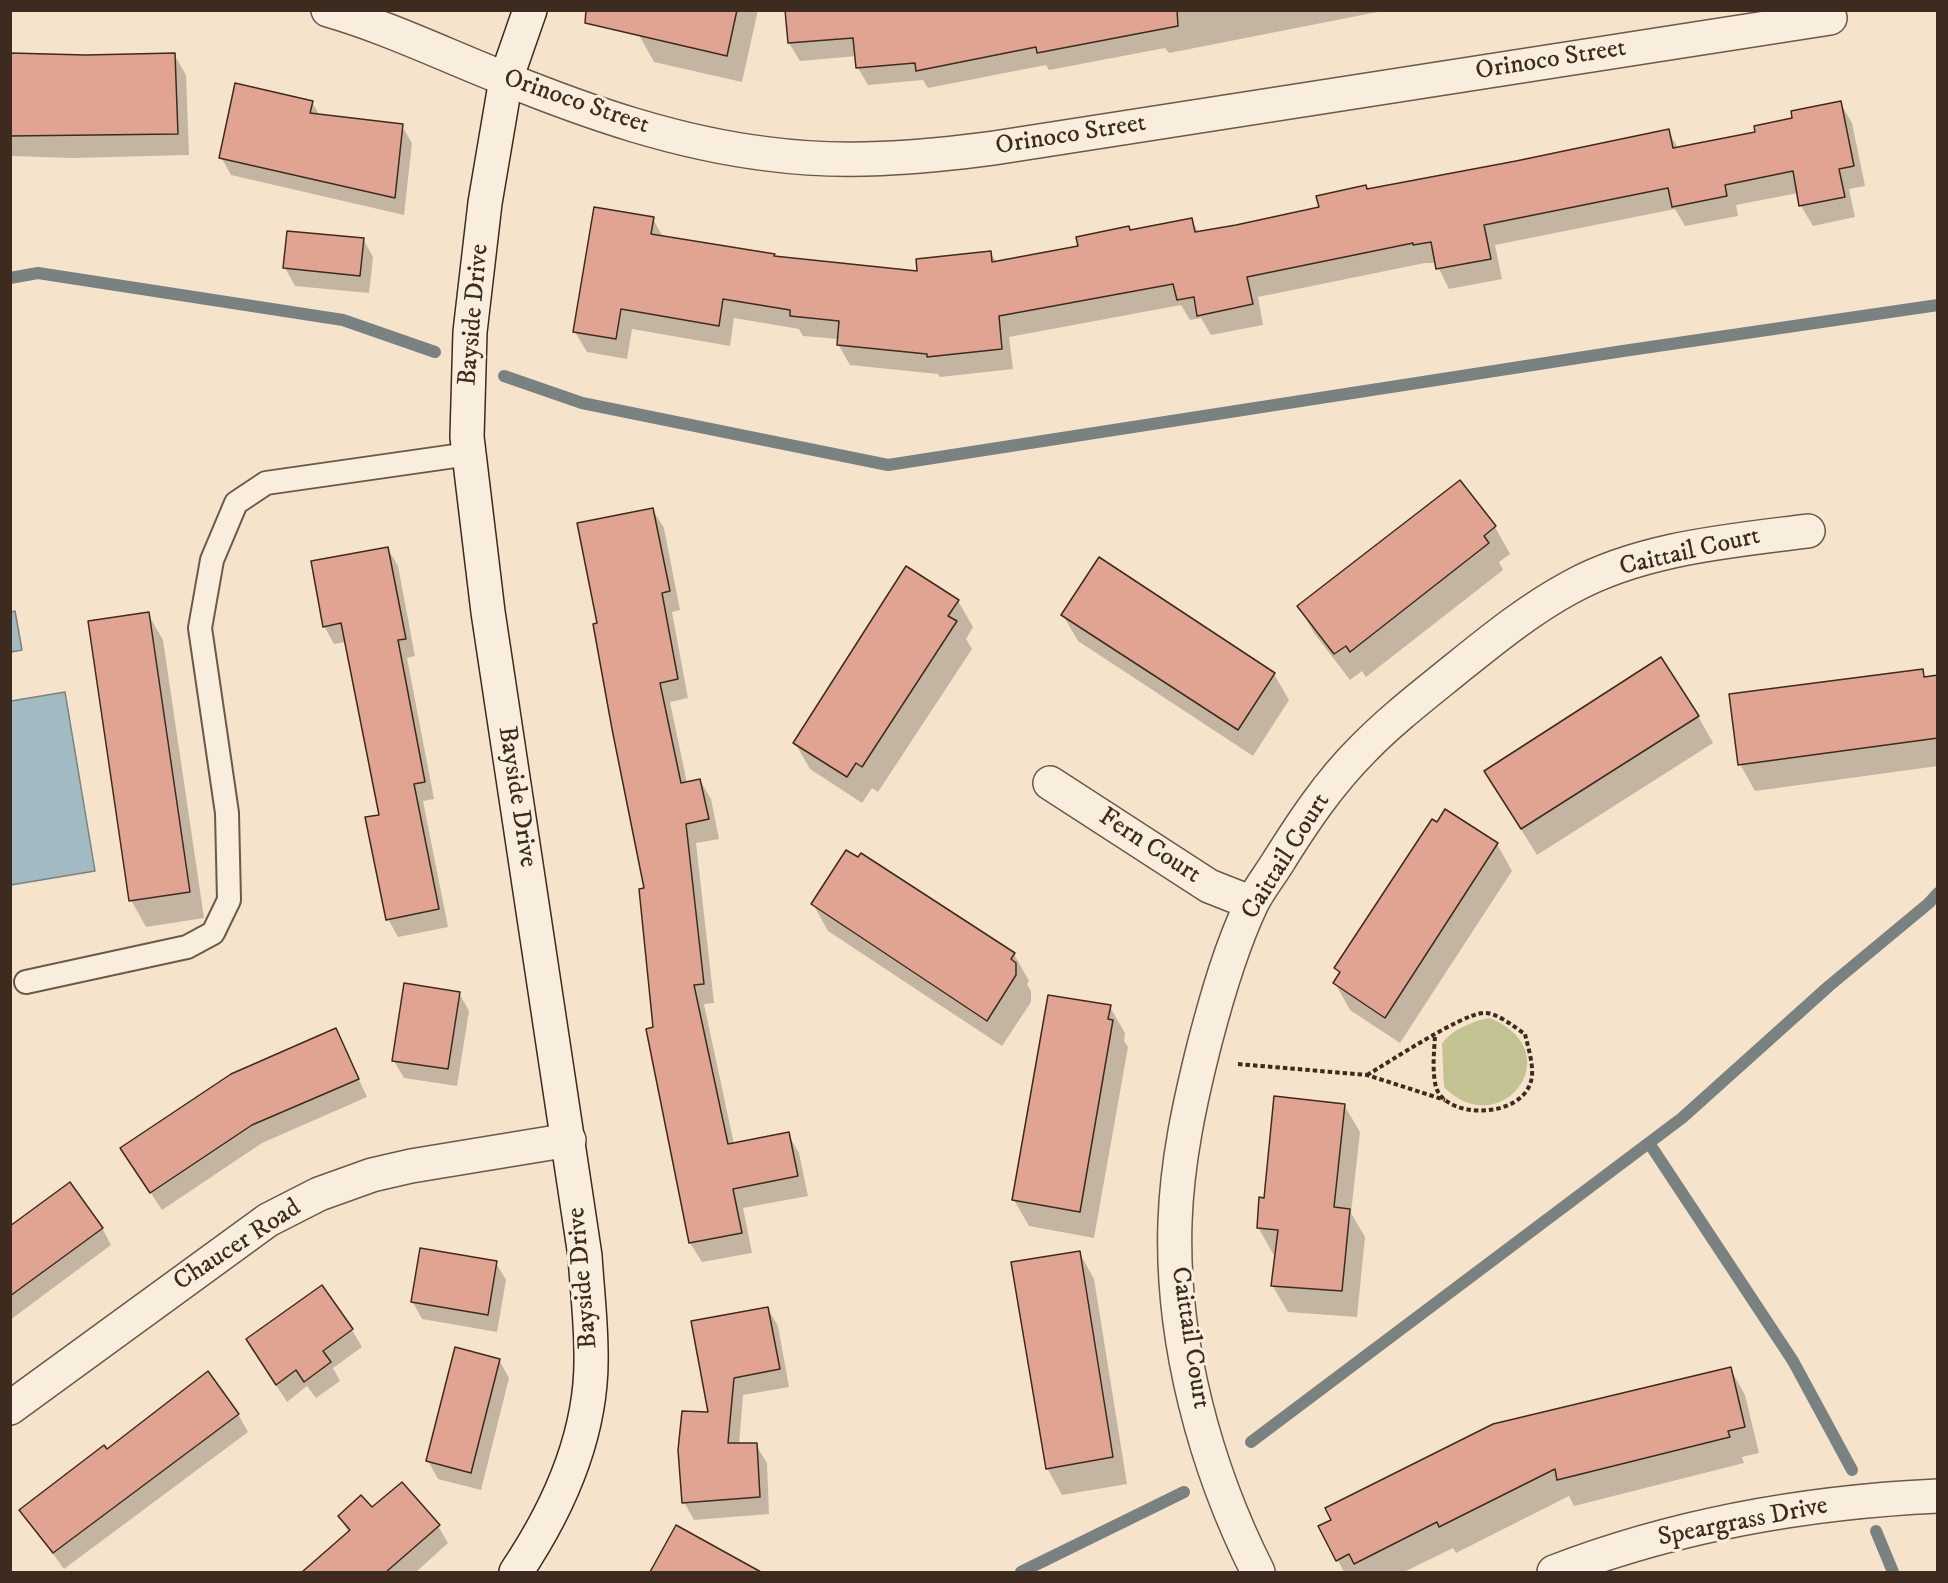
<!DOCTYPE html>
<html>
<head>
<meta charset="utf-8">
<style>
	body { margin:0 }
	#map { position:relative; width:1948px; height:1583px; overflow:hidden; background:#f6e3cb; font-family:"IM FELL DW Pica",serif }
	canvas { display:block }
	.frame { position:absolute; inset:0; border:12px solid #3d2b1f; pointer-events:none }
</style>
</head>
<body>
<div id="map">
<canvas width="1948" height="1583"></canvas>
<div class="frame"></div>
</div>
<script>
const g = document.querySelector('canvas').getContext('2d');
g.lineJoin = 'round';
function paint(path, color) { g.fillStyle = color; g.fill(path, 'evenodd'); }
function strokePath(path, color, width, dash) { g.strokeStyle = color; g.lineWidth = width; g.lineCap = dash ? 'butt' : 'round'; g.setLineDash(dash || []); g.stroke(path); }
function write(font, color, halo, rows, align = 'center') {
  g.font = font + ' "IM FELL DW Pica",serif'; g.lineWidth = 6; g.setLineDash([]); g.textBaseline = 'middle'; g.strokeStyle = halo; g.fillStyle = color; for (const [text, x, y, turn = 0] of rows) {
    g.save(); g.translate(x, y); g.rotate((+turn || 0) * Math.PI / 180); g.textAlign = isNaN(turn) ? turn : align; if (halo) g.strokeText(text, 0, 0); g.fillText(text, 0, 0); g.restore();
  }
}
paint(new Path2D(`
	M 1490,1018 C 1573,1053 1499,1144 1444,1087 L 1442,1044 C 1449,1031 1475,1020 1490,1018 Z`), '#c2c293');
const water = new Path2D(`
	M 15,611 L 22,650 L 11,652 L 11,612 Z
	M 65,692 L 95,871 L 11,885 L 11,701 Z`);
paint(water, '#a2bbc2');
strokePath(water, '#7a8181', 1.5);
paint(new Path2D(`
	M 645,10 L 758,10 L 742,82 L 654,62 L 639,35 Z
	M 787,10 L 1388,10 L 1169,53 L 1165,48 L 1049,70 L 1046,65 L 928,88 L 923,80 L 868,85 L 858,68 L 857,56 L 800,61 L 789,43 Z
	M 10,54 L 86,56 L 174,54 L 186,75 L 189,155 L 72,158 L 10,156 Z
	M 312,102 L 320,116 L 402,126 L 412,143 L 404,215 L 231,175 L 221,157 Z
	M 1840,102 L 1852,123 L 1865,186 L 1849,189 L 1855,217 L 1813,226 L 1801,206 L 1798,193 L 1736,205 L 1738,216 L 1685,226 L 1675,209 L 1495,245 L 1502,279 L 1449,289 L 1436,263 L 1425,263 L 1258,297 L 1263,325 L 1211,335 L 1201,318 L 1190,320 L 1181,305 L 1009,337 L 1013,369 L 940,377 L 938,374 L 850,365 L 838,344 L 839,339 L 803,336 L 799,329 L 734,318 L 730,346 L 632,329 L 627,359 L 587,352 L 575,332 L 653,219 L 663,237 L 774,255 L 775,258 L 919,273 L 990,252 L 997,263 L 1080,247 L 1130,232 L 1191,220 L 1199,233 L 1321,208 L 1367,191 L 1668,131 L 1678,148 L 1757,133 Z
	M 363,239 L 373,257 L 369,293 L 295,286 L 285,268 Z
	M 1460,482 L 1495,527 L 1510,554 L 1499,562 L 1503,570 L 1366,677 L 1362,671 L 1350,680 L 1314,633 L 1299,606 Z
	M 652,509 L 664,528 L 680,610 L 672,612 L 688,698 L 670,702 L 687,783 L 700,780 L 711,799 L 719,839 L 696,843 L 714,1003 L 704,1004 L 734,1144 L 788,1134 L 799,1153 L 808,1196 L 743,1208 L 752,1253 L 702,1262 L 690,1243 L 655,1028 L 646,889 L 598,624 Z
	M 388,549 L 398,566 L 415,656 L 407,658 L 434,799 L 423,801 L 448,927 L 398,937 L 388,919 L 380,816 L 346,642 L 334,644 L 324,626 Z
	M 958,601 L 973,627 L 966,639 L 972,649 L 878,792 L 872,788 L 862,803 L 810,769 L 795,743 Z
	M 148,614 L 163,640 L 204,918 L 146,927 L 131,900 Z
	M 1063,615 L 1274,674 L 1289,700 L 1253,756 L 1078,641 Z
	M 1922,671 L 1926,678 L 1938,677 L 1938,766 L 1755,791 L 1740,764 Z
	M 1698,716 L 1713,743 L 1537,855 L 1501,797 Z
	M 1497,844 L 1512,871 L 1400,1043 L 1350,1010 L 1335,983 L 1340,975 L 1336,968 Z
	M 813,904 L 1014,954 L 1029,981 L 1027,984 L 1031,991 L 1031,1002 L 1002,1046 L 828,931 Z
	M 459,993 L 469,1011 L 457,1086 L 404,1078 L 394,1061 Z
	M 1110,1007 L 1125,1033 L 1124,1041 L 1128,1047 L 1094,1238 L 1029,1226 L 1014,1200 Z
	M 336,1030 L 367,1097 L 262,1143 L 162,1210 L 133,1166 Z
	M 1344,1105 L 1360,1132 L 1351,1213 L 1365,1237 L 1357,1317 L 1288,1312 L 1272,1285 L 1276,1254 L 1273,1254 L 1258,1227 L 1265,1200 Z
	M 10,1228 L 102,1228 L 111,1245 L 10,1320 Z
	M 1079,1252 L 1094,1279 L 1127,1484 L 1062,1495 L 1047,1468 Z
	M 496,1263 L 506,1280 L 497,1332 L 422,1319 L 412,1301 Z
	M 768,1309 L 778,1326 L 789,1387 L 743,1395 L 739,1445 L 756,1445 L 767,1463 L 769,1514 L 694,1520 L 684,1502 L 710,1413 Z
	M 352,1330 L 362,1347 L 333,1368 L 340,1381 L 316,1398 L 307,1386 L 287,1402 L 258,1357 Z
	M 499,1360 L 509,1378 L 481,1490 L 438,1479 L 428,1461 Z
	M 1730,1368 L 1745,1395 L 1759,1453 L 1742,1457 L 1744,1463 L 1574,1506 L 1569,1496 L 1456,1553 L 1453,1548 L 1404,1572 L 1344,1572 L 1320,1527 Z
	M 238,1414 L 248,1432 L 64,1569 L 21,1510 Z
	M 372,1509 L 438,1526 L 448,1543 L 416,1572 L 301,1572 L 349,1533 L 339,1516 Z
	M 676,1528 L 734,1571 L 733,1572 L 652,1572 Z`), '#0003');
strokePath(new Path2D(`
	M 10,278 L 38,273 L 343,320 L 435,352
	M 504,376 L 582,403 L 888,465 L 1623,351 L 1938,305
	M 1649,1143 L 1793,1361 L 1852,1470
	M 1251,1442 L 1682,1118 L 1829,986 L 1929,903 L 1938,893
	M 1876,1531 L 1893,1572
	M 1021,1572 L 1184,1492`), '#7a8181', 12);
const building = new Path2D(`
	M 586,10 L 737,10 L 727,56 L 585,23 Z
	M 785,10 L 1177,10 L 1178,26 L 1037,53 L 1036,47 L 916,71 L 915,63 L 856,68 L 853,38 L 788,43 Z
	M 10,53 L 86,55 L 175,53 L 178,134 L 10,136 Z
	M 235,83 L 313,101 L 310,113 L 403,124 L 395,198 L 219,158 Z
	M 1841,101 L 1854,166 L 1839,169 L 1845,197 L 1799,206 L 1793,171 L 1725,185 L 1727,196 L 1672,207 L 1668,188 L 1484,225 L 1491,259 L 1436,269 L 1431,242 L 1413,245 L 1413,243 L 1247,277 L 1253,304 L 1197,316 L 1194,297 L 1177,300 L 1173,284 L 999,316 L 1002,349 L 927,357 L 927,354 L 837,345 L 839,321 L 790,316 L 790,310 L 723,299 L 719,326 L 621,309 L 616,339 L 573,332 L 594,207 L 654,217 L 651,234 L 775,254 L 774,256 L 917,271 L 916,259 L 991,251 L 992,262 L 1078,246 L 1076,237 L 1129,226 L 1130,230 L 1192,218 L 1195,232 L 1236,225 L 1319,207 L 1316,196 L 1366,185 L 1367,189 L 1516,161 L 1669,129 L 1673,148 L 1755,132 L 1754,126 L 1792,118 L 1791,111 Z
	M 287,231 L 364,238 L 360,276 L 283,268 Z
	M 1460,480 L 1496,526 L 1484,536 L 1489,543 L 1350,652 L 1346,646 L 1334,654 L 1297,606 Z
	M 653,508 L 670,591 L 662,593 L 678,679 L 660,683 L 681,783 L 700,779 L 709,819 L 686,824 L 704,984 L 694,985 L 728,1144 L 789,1132 L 798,1176 L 733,1189 L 742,1233 L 689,1243 L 646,1029 L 653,1027 L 639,889 L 644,888 L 612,729 L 593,624 L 597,623 L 577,523 Z
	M 388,547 L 406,639 L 398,640 L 425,782 L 414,784 L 439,909 L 386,920 L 365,817 L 379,815 L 341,623 L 323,627 L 311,561 Z
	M 1099,557 L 1275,673 L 1238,730 L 1061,615 Z
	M 906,566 L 959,600 L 948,616 L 957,621 L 862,767 L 856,763 L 847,777 L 793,743 Z
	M 149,612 L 190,892 L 129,901 L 88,621 Z
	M 1661,657 L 1699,716 L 1521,829 L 1484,771 Z
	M 1923,669 L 1924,677 L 1938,675 L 1938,738 L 1738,765 L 1729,694 Z
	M 1445,809 L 1498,843 L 1385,1018 L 1333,983 L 1340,972 L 1334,968 L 1432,819 L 1437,822 Z
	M 846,850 L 858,857 L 861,853 L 1015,953 L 1011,959 L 1016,963 L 1016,975 L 987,1021 L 811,904 Z
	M 404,983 L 460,992 L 448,1069 L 392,1061 Z
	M 1048,995 L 1111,1005 L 1108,1019 L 1113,1020 L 1080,1212 L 1012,1200 Z
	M 336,1028 L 359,1079 L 252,1125 L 150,1193 L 120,1148 L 231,1074 Z
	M 1274,1096 L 1345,1104 L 1334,1207 L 1350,1209 L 1342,1291 L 1271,1286 L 1278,1230 L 1257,1228 L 1259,1197 L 1264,1198 Z
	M 70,1182 L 103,1228 L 10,1296 L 10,1226 Z
	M 420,1248 L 497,1261 L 488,1315 L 411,1302 Z
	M 1080,1251 L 1113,1457 L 1046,1469 L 1011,1262 Z
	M 322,1285 L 353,1329 L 323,1351 L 331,1362 L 304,1382 L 296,1370 L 276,1385 L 246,1339 Z
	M 768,1307 L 780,1369 L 734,1378 L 728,1443 L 757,1443 L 760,1497 L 682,1503 L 678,1450 L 682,1411 L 708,1412 L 691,1321 Z
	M 455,1347 L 500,1359 L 471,1473 L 426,1461 Z
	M 1731,1367 L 1745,1427 L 1728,1431 L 1730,1437 L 1557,1480 L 1555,1469 L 1439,1527 L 1437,1522 L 1354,1564 L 1349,1554 L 1336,1561 L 1318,1526 L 1331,1520 L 1325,1508 L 1493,1424 Z
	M 208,1371 L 239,1414 L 53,1553 L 19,1510 L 104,1445 L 107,1449 Z
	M 402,1482 L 440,1525 L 386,1572 L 302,1572 L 350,1530 L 338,1516 L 361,1495 L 372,1507 Z
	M 676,1525 L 761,1572 L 650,1572 Z`);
paint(building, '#e1a392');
strokePath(building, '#3d2b1f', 1.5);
const lane = new Path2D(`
	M 26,982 L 187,947 L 213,933 L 229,900 L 227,813 L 200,628 L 212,560 L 236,503 L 266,483 L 469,454`);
const street = new Path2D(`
	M 328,10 C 390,28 447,56 506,79 C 590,113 677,143 768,154 C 843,164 919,158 994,148 L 1830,18
	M 1050,783 L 1209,886 L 1252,903
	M 10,1408 L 268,1220 L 319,1194 L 372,1175 L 411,1166 L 569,1140
	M 1258,1572 C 1205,1467 1171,1341 1175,1222 C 1177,1161 1190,1101 1205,1042 C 1217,996 1231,947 1252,903 C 1259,889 1270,875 1278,862 C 1303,822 1329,783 1362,750 C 1391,720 1425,694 1457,668 C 1493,639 1530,609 1571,587 C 1642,548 1730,541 1808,531
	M 1554,1572 C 1676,1525 1807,1502 1938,1496`);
const secondary = new Path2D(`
	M 516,1572 C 559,1508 593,1432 591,1353 C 591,1321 587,1288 585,1256 L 488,612 L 467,437 L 470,332 L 485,203 L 506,79 L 530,10`);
strokePath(lane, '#6b594a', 26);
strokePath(street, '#6b594a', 36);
strokePath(secondary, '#3d2b1f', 36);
strokePath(new Path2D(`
	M 1238,1064 L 1367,1075 L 1445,1100
	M 1367,1075 C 1391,1061 1460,1015 1483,1013 C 1497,1012 1514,1027 1525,1034 C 1528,1047 1533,1062 1532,1076 C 1527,1120 1445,1120 1436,1087 C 1432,1072 1434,1052 1435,1036`), '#3d2b1f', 4, [4.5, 3]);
strokePath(lane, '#f9eddd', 22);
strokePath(street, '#f9eddd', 33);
strokePath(secondary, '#f9eddd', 33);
write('26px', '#3d2b1f', '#f9eddd', [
	["Orinoco Street",1551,61,-9],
	["Orinoco Street",576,103,19],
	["Orinoco Street",1071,136,-9],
	["Bayside Drive",475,315,-85],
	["Caittail Court",1690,553,-13],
	["Bayside Drive",516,797,81],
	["Fern Court",1149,847,33],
	["Caittail Court",1287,857,-58],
	["Chaucer Road",238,1246,-33],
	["Bayside Drive",584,1278,-95],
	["Caittail Court",1189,1338,81],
	["Speargrass Drive",1743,1523,-11]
]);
</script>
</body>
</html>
